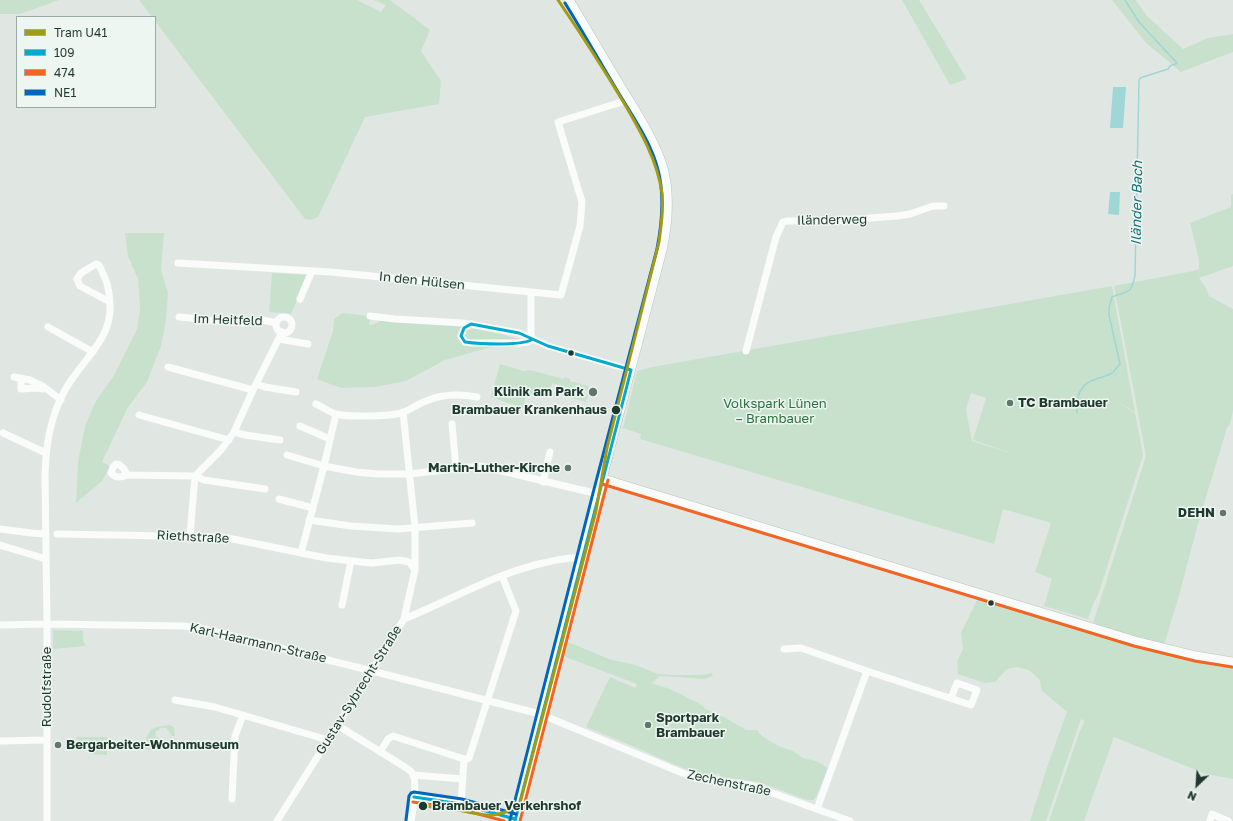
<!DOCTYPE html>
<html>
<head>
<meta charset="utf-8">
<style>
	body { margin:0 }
	#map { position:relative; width:1233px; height:821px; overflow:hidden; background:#e0e7e3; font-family:"Golos Text",sans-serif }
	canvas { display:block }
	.legend { position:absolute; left:16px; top:16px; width:140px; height:92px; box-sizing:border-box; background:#eef6f1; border:1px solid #9baaa3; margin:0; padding:5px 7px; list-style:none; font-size:12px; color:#1f392f }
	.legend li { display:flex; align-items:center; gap:8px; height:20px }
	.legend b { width:20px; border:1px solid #9baaa3 }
	.north { position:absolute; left:1177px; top:765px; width:40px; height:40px; -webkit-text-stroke:3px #eef6f1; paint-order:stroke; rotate:205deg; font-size:11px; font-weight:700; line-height:16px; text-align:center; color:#1f392f }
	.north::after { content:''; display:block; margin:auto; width:14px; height:18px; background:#1f392f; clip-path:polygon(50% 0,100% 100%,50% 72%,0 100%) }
</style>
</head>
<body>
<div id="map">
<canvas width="1233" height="821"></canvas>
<ul class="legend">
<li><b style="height:5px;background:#a49b13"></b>Tram U41</li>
<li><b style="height:5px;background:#00a9ce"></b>109</li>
<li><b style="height:5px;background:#f26522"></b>474</li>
<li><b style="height:5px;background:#0065bd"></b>NE1</li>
</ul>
<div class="north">N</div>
</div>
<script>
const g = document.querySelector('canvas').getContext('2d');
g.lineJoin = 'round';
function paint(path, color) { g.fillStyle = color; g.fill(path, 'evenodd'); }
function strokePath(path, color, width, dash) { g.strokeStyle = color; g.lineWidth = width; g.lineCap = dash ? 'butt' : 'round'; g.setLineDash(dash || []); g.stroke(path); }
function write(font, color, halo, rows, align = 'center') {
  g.font = font + ' "Golos Text",sans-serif'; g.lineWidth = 3; g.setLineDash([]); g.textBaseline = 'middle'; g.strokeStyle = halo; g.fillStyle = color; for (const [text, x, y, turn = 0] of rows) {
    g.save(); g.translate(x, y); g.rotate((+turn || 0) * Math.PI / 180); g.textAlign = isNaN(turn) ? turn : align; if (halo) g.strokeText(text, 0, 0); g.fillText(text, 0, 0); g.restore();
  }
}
paint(new Path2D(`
	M 0,0 L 59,0 L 20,14 L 0,14 Z
	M 139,0 L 357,0 L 381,12 L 386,5 L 373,0 L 390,0 L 430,30 L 421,51 L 441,81 L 439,104 L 365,117 L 318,217 L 311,220 L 305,219 L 155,21 L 155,17 L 152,17 Z
	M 902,0 L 919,0 L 967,79 L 950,85 Z
	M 1112,0 L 1136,0 L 1146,15 L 1183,49 L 1208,38 L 1233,34 L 1233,52 L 1181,72 L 1146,43 Z
	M 1233,194 L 1233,266 L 1199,278 L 1206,288 L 1209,296 L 1233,309 L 1233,411 L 1230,424 L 1227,428 L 1199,520 L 1180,592 L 1164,645 L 1136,638 L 1093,623 L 1146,456 L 1114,286 L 1193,271 L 1199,269 L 1199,260 L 1190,223 L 1231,207 L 1231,195 Z
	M 125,233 L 164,233 L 161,270 L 168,293 L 166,320 L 161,346 L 147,382 L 127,409 L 102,462 L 110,466 L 102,481 L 76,503 L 78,462 L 85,426 L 96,401 L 113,377 L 137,329 L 140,308 L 138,279 L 128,256 Z
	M 272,273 L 308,275 L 291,314 L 269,312 Z
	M 1112,286 L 1135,412 L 1111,398 L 1135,413 L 1143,455 L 1098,595 L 1094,602 L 1088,619 L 1044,606 L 1052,579 L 1035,572 L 1051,523 L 1003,509 L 994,544 L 640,439 L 641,434 L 623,428 L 637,371 L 652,367 ZM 971,393 L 986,398 L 973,440 L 1017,455 L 972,441 L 966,410 Z
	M 342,313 L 370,316 L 369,325 L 374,324 L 385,319 L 464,324 L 519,339 L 445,360 L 406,381 L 375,387 L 341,388 L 317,379 L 333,331 L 334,319 Z
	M 500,364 L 524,371 L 530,370 L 564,379 L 565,377 L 570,379 L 570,381 L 589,386 L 588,391 L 583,390 L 582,396 L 585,397 L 587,393 L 588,394 L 586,402 L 566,396 L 568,388 L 552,383 L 548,398 L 527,393 L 524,403 L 533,406 L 532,411 L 491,397 Z
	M 978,598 C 1039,616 1100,636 1162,652 C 1184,658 1210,667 1233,668 L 1233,779 L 1206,774 L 1114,737 L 1084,821 L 1049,821 L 1079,733 L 1085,721 L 1081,719 L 1046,821 L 1030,821 L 1048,764 L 1067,712 L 1041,690 L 1040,680 L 1029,670 L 1017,667 L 1007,669 L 995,682 L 985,683 L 958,674 L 957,661 L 963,649 L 961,633 Z
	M 53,630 L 83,631 L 83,641 L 86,646 L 53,649 Z
	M 568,642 L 609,659 L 635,665 L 658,674 L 674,675 L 702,675 L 712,673 L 713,676 L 704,679 L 660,676 L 651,683 L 670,689 L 698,703 L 706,709 L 724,717 L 746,730 L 757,730 L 762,736 L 778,746 L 793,751 L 803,758 L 816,761 L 828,768 L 816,797 L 813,800 L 807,800 L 759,782 L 721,777 L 719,773 L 704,776 L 673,764 L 640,749 L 586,727 L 610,677 L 635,688 L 637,684 L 563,656 Z
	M 170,725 L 174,727 L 175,736 L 172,736 L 168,730 L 167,730 L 167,728 L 159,728 L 159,730 L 156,731 L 155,736 L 161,739 L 161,743 L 157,743 L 156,749 L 153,750 L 145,749 C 147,729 150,727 170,725 Z
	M 77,737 L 107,737 L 107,755 L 89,754 L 89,749 L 76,749 Z`), '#c8e1cc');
paint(new Path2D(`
	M 1113,87 L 1126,87 L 1123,128 L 1110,128 Z
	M 1110,192 L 1120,192 L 1119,215 L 1108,214 Z`), '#9fd6d6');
strokePath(new Path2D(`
	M 1077,413 C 1076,400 1078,387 1091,381 C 1097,378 1105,377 1112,373 C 1115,371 1117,367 1120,364 L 1109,315 L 1109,308 L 1112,297 C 1128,290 1130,296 1135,276 L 1139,81 L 1140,78 L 1168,69 L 1170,66 L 1177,63 L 1139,22 L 1125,0`), '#9fd6d6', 1.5);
const secondary = new Path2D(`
	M 603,479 L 1135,641 L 1196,656 L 1233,662
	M 515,821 L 598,494 L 662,250 C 668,223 670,195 663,168 C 654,138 635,111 619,84 C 602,56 586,28 569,0`);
strokePath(secondary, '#bac4be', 10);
strokePath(new Path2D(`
	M 178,263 L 331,272 L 531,292 L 531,340
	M 531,292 L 561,295 L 580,226 L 582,202 L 558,122 L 628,100
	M 300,299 L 312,271
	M 370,316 L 395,319 L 463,323 L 519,333 L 548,346 L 631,370
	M276 325a8 8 0 1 1 16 0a8 8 0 1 1-16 0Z
	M 179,317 L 242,323 L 263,320 L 276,323
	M 471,324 C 465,327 463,329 461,336 L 465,342 L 471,343 L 520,343 L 527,342 L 531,340
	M 48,327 L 93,352
	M 279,339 L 308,344
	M 746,351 L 776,237 L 783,222 L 788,221 L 833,221 L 897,216 L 910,214 L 933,206 L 944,206
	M 168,367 L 253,390
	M 14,377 L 30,380 L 44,387 L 61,400
	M 21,379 L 21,389 L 36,388 L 43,389
	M 256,384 L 265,387 L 296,392
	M 316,404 C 323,407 329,412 336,414 C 348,417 392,417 404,412 C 411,409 418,404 426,401 C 442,394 460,394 477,397
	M 403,412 L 415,527 L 415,570 L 404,619
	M 139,415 L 229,440
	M 452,424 L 456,469
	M 300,426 L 330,439
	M 234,432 L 245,435 L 280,440
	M 3,433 L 46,453
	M 287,455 L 324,466 L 356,472 L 378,474 L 409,474 L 481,466 L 598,494
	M 127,475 L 124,469 L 120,465 L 116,464 L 113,467 L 111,473 C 116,478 120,478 127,475 L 195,476 L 204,480 L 265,489
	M 543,482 L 550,452
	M 279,499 L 313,508
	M 309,520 L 351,526 L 398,529 L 472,523
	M 0,529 L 31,533 L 45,534
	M 57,534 L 223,537 L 326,558 L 371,563 L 400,560 L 409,562 L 415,570
	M 190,535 L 195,476 L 221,450 L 234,432 L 253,390 L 282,332
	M 0,545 L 46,559
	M 301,553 L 324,466 L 336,414
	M 342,605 L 351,561
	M 0,625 L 47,624 L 183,626 L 200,628 L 372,671 L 540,714 L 692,777 C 712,782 732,782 753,786 L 850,821
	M 784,649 L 801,648 L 867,671
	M 175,700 L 215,707 L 328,740
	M 337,725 L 400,764 C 404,767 411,770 413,774 C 417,782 413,811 411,821
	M 0,741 L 47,740
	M 380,752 L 388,739 L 393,736 L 464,759
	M 413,775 L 463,779
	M 414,797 L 461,804 L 464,759 L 467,759 L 469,758 L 516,611 L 502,576
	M 232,799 L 235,736 L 243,715
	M 817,809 L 867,671 L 971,705 L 977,690 L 957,683 L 951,698
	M 47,821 L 47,624 L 45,475 C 46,445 50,417 65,390 C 86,353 119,337 108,288 C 107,280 102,272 99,265 L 96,264 L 81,273 L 77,279 L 80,286 L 110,302
	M 277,821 L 404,619 C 451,600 494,574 543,563 C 556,560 568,557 582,558
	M 1210,821 L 1212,814 L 1228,821`), '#fafbfb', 7);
strokePath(secondary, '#fafbfb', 9);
strokePath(new Path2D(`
	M 531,340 C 519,346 479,344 465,342 L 461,336 L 464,328 L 471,324 L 519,333 L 548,346 L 631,370
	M 414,797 L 461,804 L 515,819
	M 515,821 L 631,370`), '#00a9ce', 3);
strokePath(new Path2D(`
	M 602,484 L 1134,646 L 1195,661 L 1232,667
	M 413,802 L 460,809 L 504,821
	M 520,821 L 608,480`), '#f26522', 3);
strokePath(new Path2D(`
	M 406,820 L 409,796 L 411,793 L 414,792 L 462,799 L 516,814
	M 510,820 L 593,493 L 657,249 C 662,223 665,196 658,170 C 651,142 633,117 618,92 C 600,62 583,32 565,3`), '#0065bd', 3);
strokePath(new Path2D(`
	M 423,806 C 435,807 446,808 458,810 C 482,815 499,821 520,803 L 596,511 L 607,448 L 659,242 C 661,226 664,209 662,193 C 657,160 641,132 624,103 C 603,68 581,34 558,0`), '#a49b13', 3);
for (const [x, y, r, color] of [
	[571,353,3.5,"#1f392f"],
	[593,392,5,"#63766e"],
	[1010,403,4,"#63766e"],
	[616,410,5,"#1f392f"],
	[568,468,4,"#63766e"],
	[1223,513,4,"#63766e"],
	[991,603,3.5,"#1f392f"],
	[648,725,4,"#63766e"],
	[58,745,4,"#63766e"],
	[423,806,5,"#1f392f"]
]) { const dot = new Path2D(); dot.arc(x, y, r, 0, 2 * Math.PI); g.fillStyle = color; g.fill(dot); strokePath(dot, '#eef6f1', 1.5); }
write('13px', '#1f392f', '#eef6f1', [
	["Iländerweg",832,220,-1],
	["In den Hülsen",422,281,6],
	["Im Heitfeld",228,320,2],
	["Riethstraße",193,537,3],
	["Karl-Haarmann-Straße",258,643,13],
	["Rudolfstraße",47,687,-90],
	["Gustav-Sybrecht-Straße",359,690,-58],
	["Zechenstraße",729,783,12]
]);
write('bold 13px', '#1f392f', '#eef6f1', [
	["Klinik am Park",584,392],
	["TC Brambauer",1018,403,"left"],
	["Martin-Luther-Kirche",560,468],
	["DEHN",1215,513],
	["Sportpark",656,718,"left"],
	["Brambauer",656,733,"left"],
	["Bergarbeiter-Wohnmuseum",66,745,"left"]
], 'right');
write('13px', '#29703b', '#eef6f1', [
	["Volkspark Lünen",775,404],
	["– Brambauer",775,419]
]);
write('bold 13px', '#1f392f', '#eef6f1', [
	["Brambauer Krankenhaus",607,410],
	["Brambauer Verkehrshof",432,806,"left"]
], 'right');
write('italic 14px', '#197375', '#eef6f1', [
	["Iländer Bach",1137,203,-89]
]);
</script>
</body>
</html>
